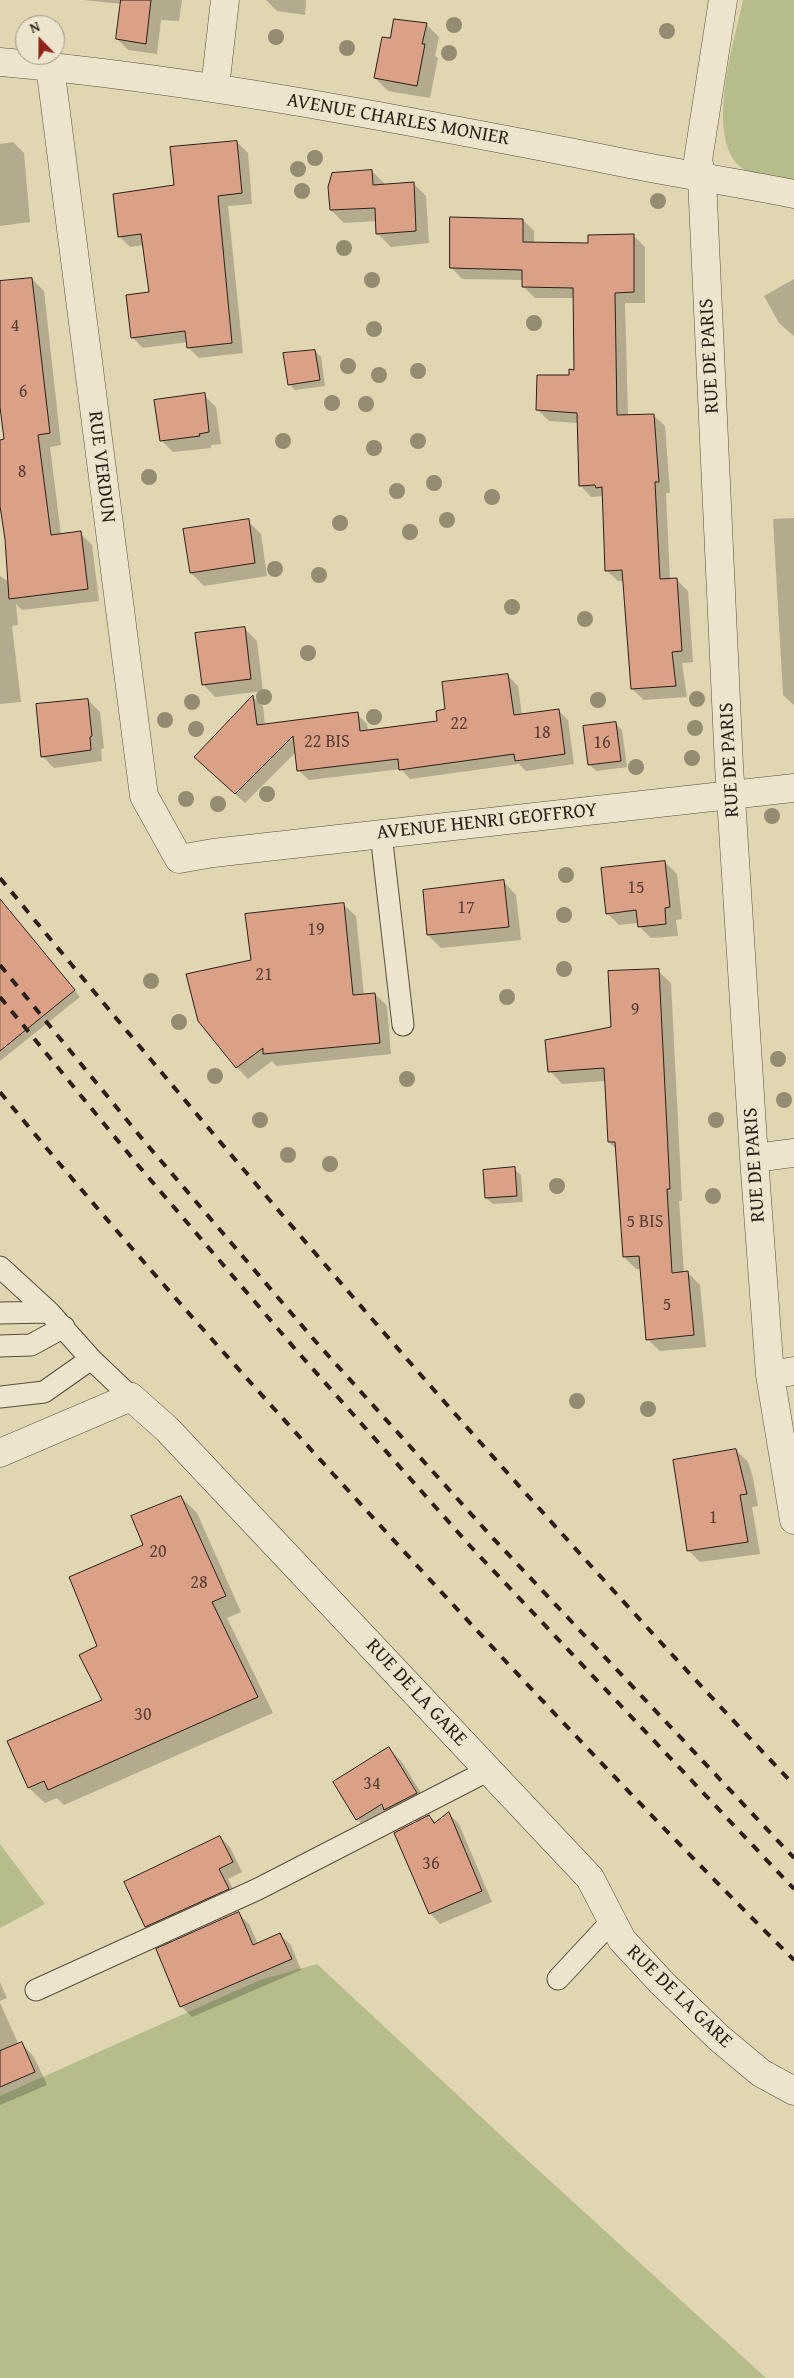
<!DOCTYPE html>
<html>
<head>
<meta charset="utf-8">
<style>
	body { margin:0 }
	#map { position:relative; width:794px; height:2378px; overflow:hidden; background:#e1d6b2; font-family:"Gentium Book Plus",serif }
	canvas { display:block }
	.north { position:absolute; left:15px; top:15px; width:50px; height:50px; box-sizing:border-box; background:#ece4cd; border:1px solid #9f9585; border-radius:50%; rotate:338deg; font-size:14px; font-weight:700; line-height:20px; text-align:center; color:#2c1e18 }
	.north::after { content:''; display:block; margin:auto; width:18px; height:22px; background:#8f2418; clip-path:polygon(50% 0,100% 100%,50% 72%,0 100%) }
</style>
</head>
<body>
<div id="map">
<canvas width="794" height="2378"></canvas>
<div class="north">N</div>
</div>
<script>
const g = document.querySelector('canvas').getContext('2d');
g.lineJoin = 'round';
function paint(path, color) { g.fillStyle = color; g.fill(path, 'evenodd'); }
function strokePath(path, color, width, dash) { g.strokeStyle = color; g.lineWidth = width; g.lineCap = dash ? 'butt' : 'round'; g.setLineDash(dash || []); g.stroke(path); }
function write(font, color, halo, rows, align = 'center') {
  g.font = font + ' "Gentium Book Plus",serif'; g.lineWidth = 4; g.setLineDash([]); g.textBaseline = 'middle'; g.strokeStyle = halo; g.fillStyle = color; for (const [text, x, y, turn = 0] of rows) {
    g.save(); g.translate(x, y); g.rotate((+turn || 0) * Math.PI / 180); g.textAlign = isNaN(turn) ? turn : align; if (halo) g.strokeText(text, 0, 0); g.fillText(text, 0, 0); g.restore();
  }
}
paint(new Path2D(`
	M 743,0 L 794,0 L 794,183 C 778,180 760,179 746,171 C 701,145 735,40 743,0 Z
	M 0,1844 L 45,1904 L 0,1928 Z
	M 317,1964 L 524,2157 L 766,2378 L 0,2378 L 0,2096 L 260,1980 Z`), '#b6bd8a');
paint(new Path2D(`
	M 83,0 L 182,0 L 179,21 L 161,20 L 157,54 L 128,50 L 117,39 L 122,4 Z
	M 266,0 L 306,0 L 305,15 L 277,11 Z
	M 426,24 L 439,37 L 435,56 L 438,58 L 430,98 L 388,91 L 375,78 L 391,39 Z
	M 13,142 L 24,153 L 30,222 L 0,226 L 0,144 Z
	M 237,142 L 248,153 L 252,204 L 228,206 L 243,353 L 199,358 L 188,347 L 188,342 L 143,348 L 132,337 L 150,293 L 144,245 L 130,247 L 119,236 L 176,186 Z
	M 372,171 L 385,184 L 413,183 L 426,196 L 429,243 L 391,247 L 378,234 L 377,221 L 344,223 L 331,210 Z
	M 523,220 L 534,231 L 534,243 L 590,245 L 633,235 L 645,247 L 645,303 L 625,303 L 628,416 L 653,415 L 665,426 L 670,493 L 666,493 L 670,580 L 677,580 L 688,591 L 693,662 L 682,663 L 687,697 L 644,700 L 632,689 L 624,581 L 618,581 L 606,570 L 604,496 L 591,497 L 580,485 L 578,423 L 549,421 L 537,409 L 576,371 L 575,298 L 535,298 L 524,287 L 524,280 L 462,279 L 451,267 Z
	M 32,279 L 44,291 L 61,445 L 50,447 L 61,535 L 80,533 L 92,545 L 99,601 L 22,610 L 16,604 L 18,625 L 12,626 L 21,702 L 0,704 L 0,576 L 9,582 L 6,539 L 0,499 L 0,441 L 6,440 L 0,397 L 0,282 Z
	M 794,279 L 794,336 L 779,323 L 764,296 Z
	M 315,351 L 321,357 L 325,386 L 295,390 L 289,384 Z
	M 204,395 L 216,407 L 221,444 L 211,445 L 211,448 L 173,452 L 161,440 Z
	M 794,518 L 794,705 L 783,695 L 773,519 Z
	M 248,521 L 261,534 L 267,576 L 204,586 L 191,573 Z
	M 244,628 L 257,641 L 263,691 L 215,697 L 203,684 Z
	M 508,676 L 518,686 L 522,715 L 558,710 L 568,720 L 574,764 L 526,771 L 519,764 L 410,779 L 401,769 L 309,780 L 298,770 L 296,752 L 245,803 L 206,767 L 253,697 L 263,706 L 265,725 L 357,714 L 367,724 L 368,731 L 439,722 L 447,710 Z
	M 88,700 L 100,712 L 104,748 L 101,749 L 102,761 L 54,768 L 42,756 Z
	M 616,724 L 622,730 L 627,767 L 596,771 L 589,764 Z
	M 665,862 L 677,874 L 682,919 L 676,920 L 678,936 L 651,938 L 639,926 L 638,923 L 619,925 L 607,913 Z
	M 504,882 L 516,895 L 521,940 L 441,948 L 428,935 Z
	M 0,899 L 80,997 L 0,1061 Z
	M 344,905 L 356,916 L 364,995 L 375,994 L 387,1006 L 391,1054 L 276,1066 L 272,1061 L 248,1079 L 237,1067 L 253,961 Z
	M 658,971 L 671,983 L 682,1201 L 679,1201 L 684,1273 L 688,1273 L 700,1285 L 706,1347 L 660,1351 L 647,1339 L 641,1269 L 636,1269 L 624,1257 L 616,1149 L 609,1142 L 606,1081 L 562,1084 L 550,1071 L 612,1028 Z
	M 514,1169 L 521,1175 L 523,1202 L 493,1204 L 486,1198 Z
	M 736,1450 L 748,1462 L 753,1478 L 758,1506 L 752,1507 L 760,1554 L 700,1562 L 688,1550 Z
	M 181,1497 L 197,1513 L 241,1612 L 227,1618 L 273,1713 L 64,1805 L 57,1798 L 45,1803 L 29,1788 L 103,1700 L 98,1647 L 145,1545 Z
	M 389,1749 L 402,1762 L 429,1806 L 370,1832 L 357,1819 Z
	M 449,1814 L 459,1824 L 492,1902 L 440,1924 L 430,1913 L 429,1816 L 436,1823 Z
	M 220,1837 L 230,1847 L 242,1872 L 228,1879 L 238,1899 L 156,1936 L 146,1926 Z
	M 238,1913 L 249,1924 L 258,1944 L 280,1935 L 291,1945 L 301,1970 L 192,2017 L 182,2007 L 157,1950 Z
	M 0,1982 L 7,1998 L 0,2001 Z
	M 0,2003 L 19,2045 L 22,2044 L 34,2057 L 47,2085 L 0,2105 Z`), '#0003');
const building = new Path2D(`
	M 121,0 L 151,0 L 146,44 L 116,39 Z
	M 394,19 L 427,23 L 422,44 L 425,44 L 417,86 L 374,78 L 382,37 L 390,38 Z
	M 237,141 L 242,193 L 218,196 L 232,343 L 187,348 L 185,331 L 131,338 L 126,295 L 149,292 L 141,234 L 118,237 L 113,194 L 174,185 L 170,147 Z
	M 372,170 L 373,185 L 414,182 L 416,231 L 376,234 L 375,208 L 330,210 L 328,187 L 332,173 Z
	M 450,217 L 523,219 L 523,242 L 588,243 L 588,235 L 634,234 L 634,292 L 615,293 L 617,415 L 654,414 L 659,482 L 655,482 L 660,579 L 677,578 L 682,651 L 672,652 L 676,686 L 631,689 L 622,570 L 605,571 L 602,487 L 596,488 L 595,485 L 579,486 L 577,413 L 536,410 L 537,375 L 569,375 L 569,369 L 574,370 L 573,288 L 522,287 L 522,270 L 450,268 Z
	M 32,278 L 50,433 L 38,435 L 51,535 L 81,531 L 88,589 L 9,599 L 5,539 L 0,506 L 0,440 L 4,439 L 0,407 L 0,281 Z
	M 315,350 L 320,380 L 288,385 L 283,353 Z
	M 205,393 L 209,432 L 199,434 L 200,436 L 160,441 L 154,400 Z
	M 249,519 L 255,563 L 190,573 L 183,529 Z
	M 245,627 L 251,679 L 202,685 L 195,633 Z
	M 508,674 L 514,715 L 559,709 L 565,754 L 515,761 L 514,754 L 399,770 L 398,759 L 297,771 L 293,736 L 235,794 L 194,757 L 253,695 L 257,725 L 358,712 L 360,731 L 437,721 L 436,711 L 445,709 L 442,682 Z
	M 88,699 L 92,736 L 90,737 L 91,750 L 41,757 L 36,704 Z
	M 616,722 L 621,761 L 588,765 L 583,726 Z
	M 665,861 L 670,907 L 665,908 L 666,924 L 638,927 L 636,910 L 606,914 L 601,868 Z
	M 504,880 L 509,927 L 427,935 L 423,890 Z
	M 0,899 L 75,990 L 0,1051 Z
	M 344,903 L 353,995 L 375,993 L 380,1043 L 263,1054 L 263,1048 L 236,1068 L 198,1021 L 186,974 L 251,960 L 245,914 Z
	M 659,969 L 670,1189 L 667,1189 L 672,1273 L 688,1271 L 694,1335 L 646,1340 L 639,1256 L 623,1257 L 615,1142 L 608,1142 L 604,1068 L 548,1072 L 545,1040 L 611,1027 L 608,971 Z
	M 515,1167 L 517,1196 L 485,1198 L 483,1170 Z
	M 736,1449 L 747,1494 L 740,1495 L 748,1542 L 687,1551 L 673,1460 Z
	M 181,1496 L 226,1596 L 212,1602 L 258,1697 L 48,1790 L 44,1781 L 28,1788 L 7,1741 L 102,1700 L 79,1655 L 97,1646 L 69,1577 L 143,1545 L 131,1516 Z
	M 389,1747 L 417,1793 L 384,1810 L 382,1804 L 356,1820 L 333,1782 Z
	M 449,1812 L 482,1891 L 429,1914 L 394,1833 L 429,1815 L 434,1823 Z
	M 220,1836 L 233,1862 L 219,1869 L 229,1889 L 145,1927 L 124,1882 Z
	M 239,1912 L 253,1945 L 280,1933 L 292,1959 L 180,2007 L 156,1949 Z
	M 22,2042 L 35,2072 L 0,2087 L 0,2051 Z`);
paint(building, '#dba187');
strokePath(building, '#2c1e18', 1);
const service = new Path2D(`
	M 381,834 L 403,1025
	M 0,1267 L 49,1312 L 91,1359 L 131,1397
	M 0,1313 L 49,1312
	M 0,1346 L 31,1345 L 64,1327
	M 0,1397 L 44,1392 L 91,1359
	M 558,1979 L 611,1922
	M 36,1990 L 258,1889 L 489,1770`);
const minor = new Path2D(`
	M 723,0 L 698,160 L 702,179 L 729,766 L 754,1158 L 770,1375 L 794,1520
	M 50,66 L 144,796 L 179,859 L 213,853 L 794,788
	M 215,88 L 225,0
	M 754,1158 L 794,1153
	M 770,1375 L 794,1371
	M 0,1453 L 131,1397 L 167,1429 L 590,1878 L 622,1940 L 662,1983 L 719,2038 L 761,2073 L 794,2091`);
const tertiary = new Path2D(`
	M 0,62 C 201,80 398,119 595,157 C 661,171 728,181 794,194`);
strokePath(service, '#594c3e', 23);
strokePath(minor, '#594c3e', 29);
strokePath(tertiary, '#594c3e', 29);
strokePath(service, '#ece4cd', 21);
strokePath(minor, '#ece4cd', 28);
strokePath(tertiary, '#ece4cd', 28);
strokePath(new Path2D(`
	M 0,878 C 255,1188 518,1494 794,1785
	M 0,965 L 144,1141 L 316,1342 L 490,1535 L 794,1858
	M 0,997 L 137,1164 L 296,1350 L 471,1547 L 794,1889
	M 0,1092 C 117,1235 241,1373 366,1510 C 506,1663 647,1814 794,1960`), '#2c1e18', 4, [9, 9]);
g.fillStyle = '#948b70';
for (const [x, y] of [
	[454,25],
	[667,31],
	[276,37],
	[347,48],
	[449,53],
	[315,158],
	[298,169],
	[302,191],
	[658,201],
	[344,248],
	[372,280],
	[534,323],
	[374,329],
	[348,366],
	[418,371],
	[379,375],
	[332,403],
	[366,404],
	[283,441],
	[418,441],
	[374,448],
	[149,477],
	[434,483],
	[397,491],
	[492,497],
	[447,520],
	[340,523],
	[410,532],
	[275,569],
	[319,575],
	[512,607],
	[585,619],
	[308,653],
	[264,697],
	[697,699],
	[598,700],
	[192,702],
	[374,717],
	[165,720],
	[695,728],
	[196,729],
	[692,758],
	[636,767],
	[267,794],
	[186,799],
	[218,804],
	[772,816],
	[566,875],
	[564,915],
	[564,969],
	[151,981],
	[507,997],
	[179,1022],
	[778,1059],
	[215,1076],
	[407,1079],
	[784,1100],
	[260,1120],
	[716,1120],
	[288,1155],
	[330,1164],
	[557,1186],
	[713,1196],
	[577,1401],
	[648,1409]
]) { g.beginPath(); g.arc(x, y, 8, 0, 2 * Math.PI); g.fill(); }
write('18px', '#583f34', null, [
	["4",15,326],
	["6",23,392],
	["8",22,472],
	["22",459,724],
	["18",542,733],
	["22 BIS",327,742],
	["16",602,743],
	["15",636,888],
	["17",466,908],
	["19",316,930],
	["21",264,975],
	["9",635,1010],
	["5 BIS",645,1222],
	["5",667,1305],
	["1",713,1518],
	["20",158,1552],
	["28",199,1583],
	["30",143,1715],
	["34",372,1784],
	["36",431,1864]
]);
write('20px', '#2c1e18', '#ece4cd', [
	["AVENUE CHARLES MONIER",398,120,10],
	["RUE DE PARIS",710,356,-93],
	["RUE VERDUN",101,467,83],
	["RUE DE PARIS",730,760,-93],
	["AVENUE HENRI GEOFFROY",487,822,-6],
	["RUE DE PARIS",755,1165,-94],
	["RUE DE LA GARE",416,1693,47],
	["RUE DE LA GARE",679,1997,44]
]);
</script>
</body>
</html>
